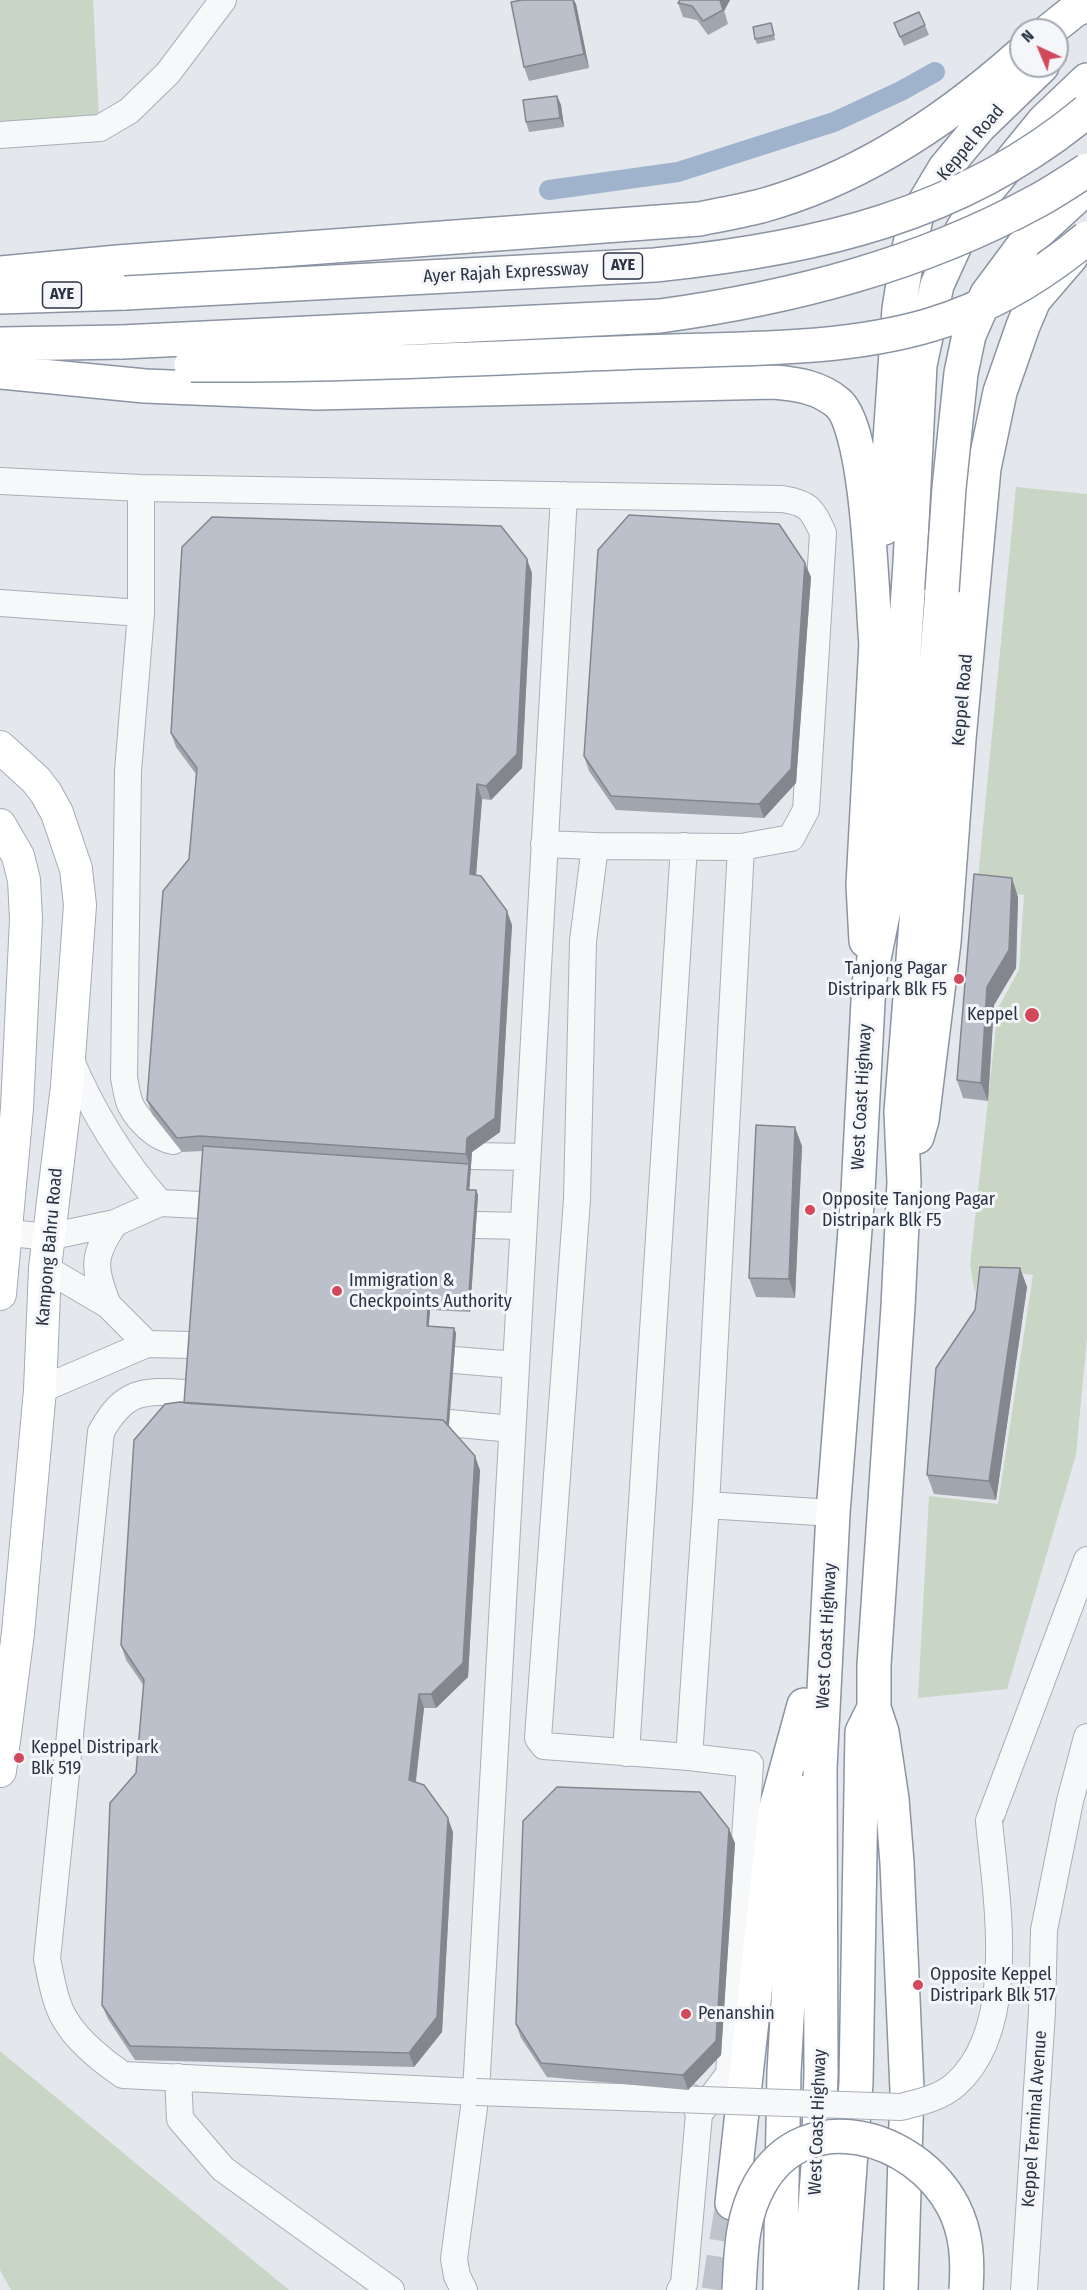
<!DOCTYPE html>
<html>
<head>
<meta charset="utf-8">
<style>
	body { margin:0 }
	#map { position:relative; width:1087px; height:2290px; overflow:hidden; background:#e4e7ec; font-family:"Fira Sans Condensed",sans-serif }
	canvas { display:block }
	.north { position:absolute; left:1009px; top:18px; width:60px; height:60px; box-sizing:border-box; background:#f4f6f9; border:2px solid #a4a8b1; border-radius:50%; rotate:316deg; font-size:16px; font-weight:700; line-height:24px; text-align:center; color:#2b3445 }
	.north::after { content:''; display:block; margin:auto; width:21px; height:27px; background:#d1495b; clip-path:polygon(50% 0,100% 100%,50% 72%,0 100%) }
</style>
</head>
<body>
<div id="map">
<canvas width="1087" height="2290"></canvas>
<div class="north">N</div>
</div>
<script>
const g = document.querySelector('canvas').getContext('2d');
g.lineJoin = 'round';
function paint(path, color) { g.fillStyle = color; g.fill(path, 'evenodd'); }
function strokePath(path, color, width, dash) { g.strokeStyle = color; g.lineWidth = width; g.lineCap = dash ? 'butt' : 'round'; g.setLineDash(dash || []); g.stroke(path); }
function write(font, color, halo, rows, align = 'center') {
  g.font = font + ' "Fira Sans Condensed",sans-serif'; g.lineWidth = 6; g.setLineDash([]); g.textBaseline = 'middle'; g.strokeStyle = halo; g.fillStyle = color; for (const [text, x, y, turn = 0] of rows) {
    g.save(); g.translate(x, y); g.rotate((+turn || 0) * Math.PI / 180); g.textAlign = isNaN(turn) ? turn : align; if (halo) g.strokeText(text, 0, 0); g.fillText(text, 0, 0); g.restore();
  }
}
paint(new Path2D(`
	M 0,0 L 93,0 L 99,117 L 0,122 Z
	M 1016,487 L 1087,494 L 1087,1337 L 1076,1455 L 1007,1689 L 918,1698 L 929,1496 L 998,1504 L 1033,1275 L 981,1268 L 975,1293 L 970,1265 L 998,1008 L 1019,970 L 1024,895 L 977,889 Z
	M 0,2051 L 289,2290 L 11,2290 L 0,2270 Z`), '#c9d6c5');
strokePath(new Path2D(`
	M 549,190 L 678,172 L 834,122 L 901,91 L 935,72`), '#9fb4cc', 20);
strokePath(new Path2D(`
	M 718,2290 L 732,2203`), '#bfc3cb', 33, [33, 16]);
const minor = new Path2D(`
	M 0,135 L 100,128 L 129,111 L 168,73 L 223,0
	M 0,481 L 141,488 L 782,499 C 809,503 812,509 823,533 L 806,810 L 791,838 L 741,847
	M 141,488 L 141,613 L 128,771 L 124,1078 C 126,1087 127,1098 131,1106 C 139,1121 156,1138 173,1141
	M 0,603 L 141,613
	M 544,844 L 595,846
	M 69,1056 C 91,1109 122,1160 160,1203
	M 472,1156 L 527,1157
	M 476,1225 L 523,1226
	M 0,1232 L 48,1237 L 115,1223 L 160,1203 L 201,1205
	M 45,1268 L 108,1305 L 147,1344
	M 108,1305 C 93,1268 92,1256 115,1223
	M 454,1360 L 516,1365
	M 40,1390 L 147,1344 L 191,1345
	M 187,1393 C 143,1390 124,1390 101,1432 L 47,1959 C 51,1977 55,2005 66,2021 C 78,2041 104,2062 123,2075 L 476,2092
	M 449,1423 L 512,1429
	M 706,1505 L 833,1513
	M 626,1753 L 684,846
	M 689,1757 L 706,1505 L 741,847 L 595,846 L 583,941 L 577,1199 L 538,1738 L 544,1746 L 689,1757 L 750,1764 L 729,2074 L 699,2114
	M 989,1821 L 1087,1560
	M 178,2077 L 180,2119 L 223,2169 L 391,2290
	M 464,2290 L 457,2276 L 454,2259 L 476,2092 L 564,495
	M 680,2290 L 684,2284 L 699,2114 L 692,2098
	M 1024,2290 L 1042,2012 L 1044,1930 L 1070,1801 L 1087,1737`);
const major = new Path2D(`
	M 0,747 L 36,780 L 46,793 L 57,813 L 76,869 L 80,905 L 67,1086 L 45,1268 L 40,1390 L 18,1633 L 0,1771
	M 0,825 L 18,856 L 24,880 L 26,919 L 17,1108 L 0,1294`);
const highway = new Path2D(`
	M 1050,30 L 1075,10 L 1087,5
	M 1022,247 L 1087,187
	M 0,273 L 118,262 L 699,219 C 719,215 741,211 761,206 C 859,179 947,120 1021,54
	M 0,297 L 125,293
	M 0,344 L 122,342
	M 0,372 L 145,386 L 317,393 L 774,382 C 797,384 819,387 838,403 C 869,430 872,600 876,646
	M 884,528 L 899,309 L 908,252 L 917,215 L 945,168 L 979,127 L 1042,66
	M 866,941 L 863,885 L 877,624
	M 917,1137 L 922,1120 L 944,942 L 959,739 L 984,468 L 1000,392 L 1023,326 L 1034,300 L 1071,257
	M 874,1708 L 882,1732 L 892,1799 L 897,1863 L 907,2090 L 901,2290
	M 732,2203 L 775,1811 L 804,1705
	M 780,2290 L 784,2072 L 800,1792
	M 809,2290 L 818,2166 L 821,2074 L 820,1768 L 833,1513 L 858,1191 L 869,983 L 888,890 L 910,563 L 920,365 L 937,285 L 962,230 L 982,197 L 1044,121 L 1087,80
	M 841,2290 L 856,2083 L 862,1732 L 874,1708 L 874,1665 L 898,1307 L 904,1182 L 901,1112 L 942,591`);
strokePath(minor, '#a9aeb7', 28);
strokePath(major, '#a3abb8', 34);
strokePath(highway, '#8b94a3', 36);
strokePath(minor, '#f7f8fa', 26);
strokePath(major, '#fff', 32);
strokePath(highway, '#fff', 33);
const minorBridge = new Path2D(`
	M 476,2092 L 901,2107 C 920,2102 940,2098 955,2085 C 1020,2028 996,1897 989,1821`);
const highwayBridge = new Path2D(`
	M 125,293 L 655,265 C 815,249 961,216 1087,111
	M 122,342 L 660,316 C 791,298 920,265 1037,201 C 1054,192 1070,181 1087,170
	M 191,365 C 341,366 490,358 640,352 C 735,348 839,352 930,325 C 988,308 1041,276 1087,238
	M 942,591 L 949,488 L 961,373 L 969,335 L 987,294 L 1022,247
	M 739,2290 C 741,2254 741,2217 760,2184 C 806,2103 915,2135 953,2206 C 967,2233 968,2260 966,2290`);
strokePath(minorBridge, '#a9aeb7', 28, []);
strokePath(highwayBridge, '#8b94a3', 36, []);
strokePath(minorBridge, '#f7f8fa', 26);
strokePath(highwayBridge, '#fff', 33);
paint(new Path2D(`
	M 680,0 L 730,0 L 724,11 L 728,24 L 708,35 L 697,20 L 683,17 L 678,3 Z
	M 576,4 L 589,68 L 529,81 L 524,67 Z
	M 894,23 L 925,25 L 929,35 L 904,46 Z
	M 773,28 L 775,40 L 757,44 L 755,39 Z
	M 557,96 L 561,105 L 564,127 L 529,132 L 526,122 Z
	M 532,573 L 522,768 L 491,800 L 482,799 L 476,875 L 512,925 L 500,1132 L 472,1152 L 469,1190 L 476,1190 L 478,1195 L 470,1312 L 430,1310 L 429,1326 L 456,1333 L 449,1426 L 480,1470 L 468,1677 L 436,1708 L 424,1708 L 416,1782 L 453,1832 L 442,2032 L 414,2067 L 135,2060 L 108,2019 L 102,2005 L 136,1773 L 144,1686 L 126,1660 L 121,1645 L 184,1403 L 203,1151 L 182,1152 L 152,1114 L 147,1100 L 189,859 L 196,774 L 176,747 L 171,733 Z
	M 811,577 L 796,783 L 764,818 L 616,810 L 589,771 L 584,756 Z
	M 1018,897 L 1016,968 L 994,1005 L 988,1101 L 963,1098 L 957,1080 Z
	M 802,1146 L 795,1298 L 756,1297 L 749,1278 Z
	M 1020,1268 L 1027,1287 L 996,1500 L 934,1494 L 927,1475 Z
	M 735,1843 L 721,2055 L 688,2090 L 547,2077 L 521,2038 L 516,2024 Z`), '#a1a5ae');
paint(new Path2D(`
	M 573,0 L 574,0 L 576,4 L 589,68 L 584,54 Z
	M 720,0 L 730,0 L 724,11 L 728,24 Z
	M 557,96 L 561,105 L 564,127 L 560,118 Z
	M 527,559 L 532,573 L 522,768 L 491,800 L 486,786 Z
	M 805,563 L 811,577 L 796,783 L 764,818 L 759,804 Z
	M 477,784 L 482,799 L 475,888 L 470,874 Z
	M 1012,878 L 1018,897 L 1016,968 L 994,1005 L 988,1101 L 981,1083 L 987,987 Z
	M 507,911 L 512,925 L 500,1132 L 472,1152 L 469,1194 L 467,1190 L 469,1164 L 466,1154 L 467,1138 Z
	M 795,1127 L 802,1146 L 795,1298 L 789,1279 Z
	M 476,1190 L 478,1195 L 470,1312 L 468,1308 Z
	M 1020,1268 L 1027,1287 L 996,1500 L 989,1481 Z
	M 428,1305 L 430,1310 L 428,1331 L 427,1326 Z
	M 454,1328 L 456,1333 L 448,1434 L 447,1429 Z
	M 475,1456 L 480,1470 L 468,1677 L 436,1708 L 431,1694 Z
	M 419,1694 L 424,1708 L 414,1794 L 409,1780 Z
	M 448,1818 L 453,1832 L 442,2032 L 414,2067 L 409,2053 Z
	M 729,1829 L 735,1843 L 721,2055 L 688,2090 L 683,2075 Z`), '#83868d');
const building = new Path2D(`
	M 522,0 L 573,0 L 584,54 L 524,67 L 511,2 Z
	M 680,0 L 720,0 L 723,10 L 703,21 L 692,6 L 678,3 Z
	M 919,12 L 925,25 L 900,37 L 894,23 Z
	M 771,23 L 774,35 L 755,39 L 753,27 Z
	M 557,96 L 560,118 L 526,122 L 523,100 Z
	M 629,515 L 779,524 L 805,563 L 791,769 L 759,804 L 611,796 L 584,756 L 598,550 Z
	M 212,517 L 501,526 L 527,559 L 517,754 L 486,786 L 477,784 L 470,874 L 481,876 L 507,911 L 495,1118 L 467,1138 L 466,1154 L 200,1136 L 177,1138 L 147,1100 L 163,891 L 189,859 L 197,768 L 171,733 L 182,547 Z
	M 974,874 L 1012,878 L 1009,950 L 987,987 L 981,1083 L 957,1080 Z
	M 756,1125 L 795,1127 L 789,1279 L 749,1278 Z
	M 203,1146 L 469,1164 L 467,1190 L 476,1190 L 468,1308 L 428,1305 L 427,1326 L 454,1328 L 447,1424 L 443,1420 L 184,1403 Z
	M 980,1267 L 1020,1268 L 989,1481 L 927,1475 L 936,1368 L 975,1310 Z
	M 180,1402 L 443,1420 L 475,1456 L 463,1663 L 431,1694 L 419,1694 L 409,1780 L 424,1785 L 448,1818 L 437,2017 L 409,2053 L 130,2046 L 102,2005 L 110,1803 L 136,1773 L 144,1680 L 121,1645 L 134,1440 L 165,1404 Z
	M 557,1787 L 700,1792 L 729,1829 L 716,2041 L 683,2075 L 541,2063 L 516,2024 L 523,1821 Z`);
paint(building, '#bbc0ca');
strokePath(building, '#83868d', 1.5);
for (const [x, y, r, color] of [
	[959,979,6,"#d1495b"],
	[1032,1015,8,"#d1495b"],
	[810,1210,6,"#d1495b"],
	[337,1291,6,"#d1495b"],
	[19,1758,6,"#d1495b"],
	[918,1985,6,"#d1495b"],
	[686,2014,6,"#d1495b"]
]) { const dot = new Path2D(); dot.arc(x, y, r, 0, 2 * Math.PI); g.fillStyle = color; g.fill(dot); strokePath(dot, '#f4f6f9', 2); }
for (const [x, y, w] of [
	[623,266,39],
	[62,295,39]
]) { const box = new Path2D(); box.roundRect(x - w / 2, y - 13, w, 26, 4.5); g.fillStyle = '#f4f6f9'; g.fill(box); strokePath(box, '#2b3445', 1.5); }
write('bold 16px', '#2b3445', null, [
	["AYE",623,266],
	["AYE",62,295]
]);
write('18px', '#2b3445', '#f4f6f9', [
	["Keppel Road",971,143,-50],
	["Ayer Rajah Expressway",506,273,-3],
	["Keppel Road",963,700,-85],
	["West Coast Highway",862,1097,-87],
	["Kampong Bahru Road",50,1247,-85],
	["West Coast Highway",827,1636,-87],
	["Keppel Terminal Avenue",1035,2119,-86],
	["West Coast Highway",818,2122,-88]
]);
write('18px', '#2b3445', '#f4f6f9', [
	["Tanjong Pagar",947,969,"right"],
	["Distripark Blk F5",947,990,"right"],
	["Keppel",1018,1015,"right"],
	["Opposite Tanjong Pagar",822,1200],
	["Distripark Blk F5",822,1221],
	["Immigration &",349,1281],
	["Checkpoints Authority",349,1302],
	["Keppel Distripark",31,1748],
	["Blk 519",31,1769],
	["Opposite Keppel",930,1975],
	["Distripark Blk 517",930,1996],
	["Penanshin",698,2014]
], 'left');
</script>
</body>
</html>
